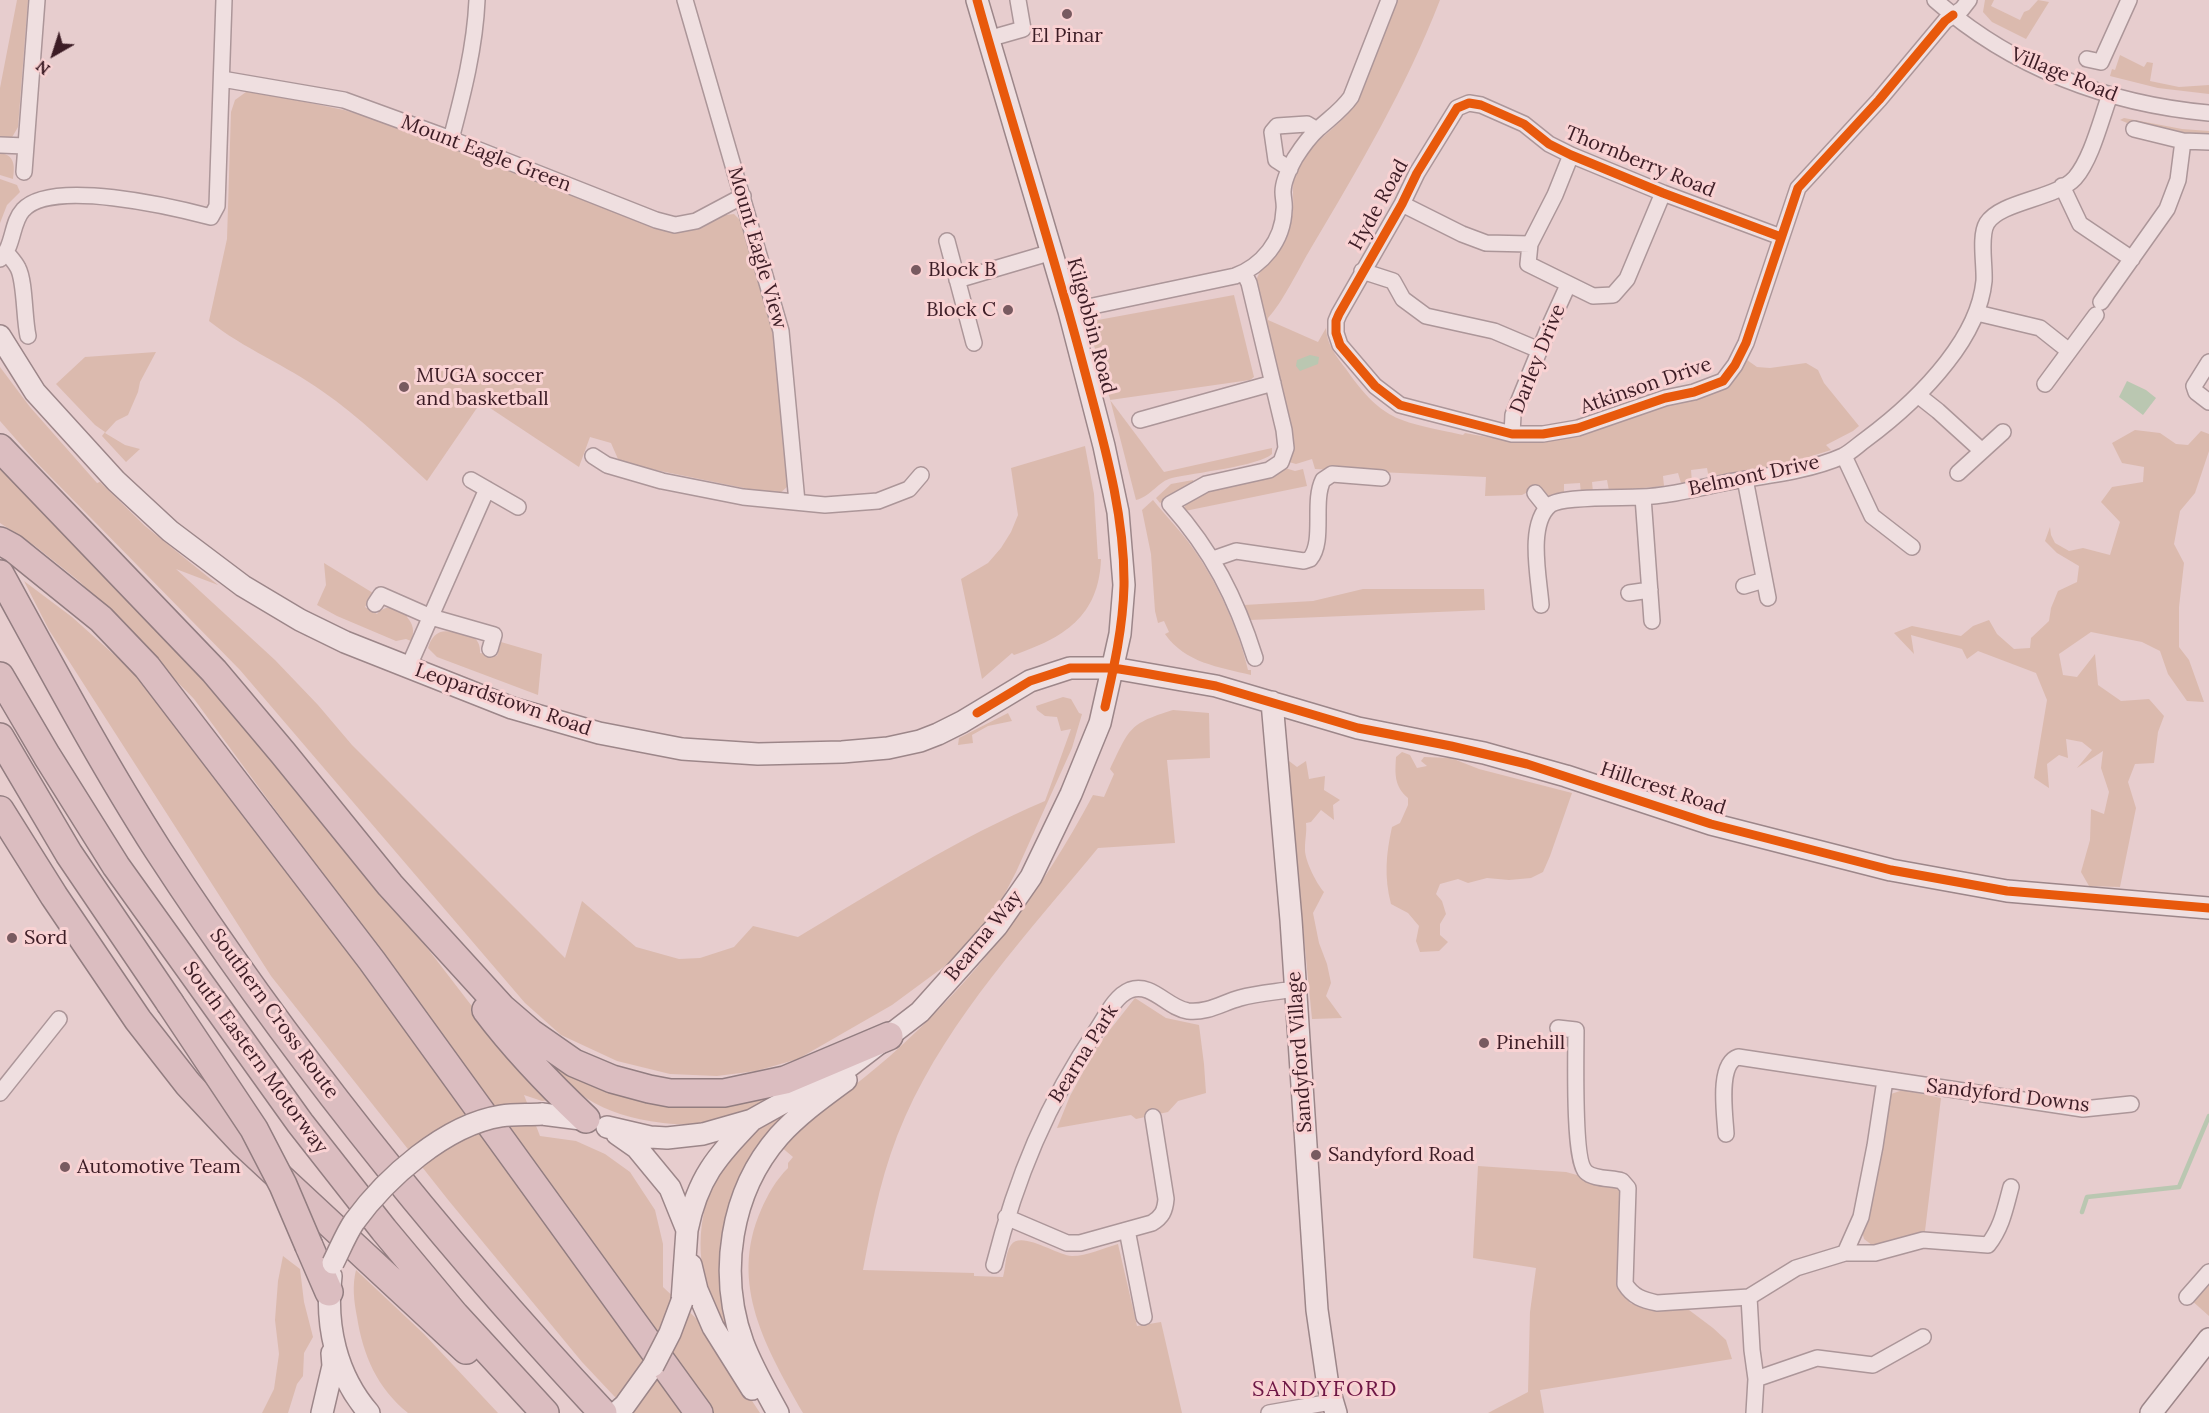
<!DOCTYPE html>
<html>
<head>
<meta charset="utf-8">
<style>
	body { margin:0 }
	#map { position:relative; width:2209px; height:1413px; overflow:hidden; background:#e7cdce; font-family:Lora,serif }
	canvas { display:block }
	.north { position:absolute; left:24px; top:24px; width:60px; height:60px; -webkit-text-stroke:4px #f9d2d3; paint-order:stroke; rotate:219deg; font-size:16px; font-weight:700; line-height:24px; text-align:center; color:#3c1c25 }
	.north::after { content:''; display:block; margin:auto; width:21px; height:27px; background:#3c1c25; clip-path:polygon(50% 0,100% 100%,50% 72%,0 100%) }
</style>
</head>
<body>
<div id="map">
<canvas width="2209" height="1413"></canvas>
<div class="north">N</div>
</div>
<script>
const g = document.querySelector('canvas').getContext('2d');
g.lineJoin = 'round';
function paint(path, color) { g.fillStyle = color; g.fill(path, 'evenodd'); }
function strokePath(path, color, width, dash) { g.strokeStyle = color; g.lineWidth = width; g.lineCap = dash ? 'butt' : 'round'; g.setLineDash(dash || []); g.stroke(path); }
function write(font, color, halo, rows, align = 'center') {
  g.font = font + ' Lora,serif'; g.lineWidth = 6; g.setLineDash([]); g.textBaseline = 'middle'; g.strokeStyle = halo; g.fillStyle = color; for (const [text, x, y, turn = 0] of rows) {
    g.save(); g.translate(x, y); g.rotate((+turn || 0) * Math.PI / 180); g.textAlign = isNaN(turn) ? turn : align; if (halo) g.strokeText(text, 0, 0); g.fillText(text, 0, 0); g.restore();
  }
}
paint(new Path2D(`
	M 17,0 L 28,0 L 18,127 L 11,139 L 0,139 L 0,88 Z
	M 1396,0 L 1440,0 C 1407,86 1358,169 1311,248 C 1299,268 1283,302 1268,318 L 1268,320 L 1318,342 L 1326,328 C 1327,345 1336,356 1346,369 C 1384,424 1402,421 1463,435 L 1465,433 C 1521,444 1554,446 1610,425 C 1623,421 1635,412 1648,408 C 1694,394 1717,408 1747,360 L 1757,367 L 1770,368 L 1806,363 L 1818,370 L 1824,383 L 1859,426 L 1853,431 L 1826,445 L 1831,450 L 1783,465 L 1709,479 L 1707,468 L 1691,470 L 1692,482 L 1681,483 L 1678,473 L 1663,476 L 1664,486 L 1609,491 L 1607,480 L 1592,482 L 1593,492 L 1581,494 L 1580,483 L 1564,484 L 1564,495 C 1549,497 1548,499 1536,488 L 1522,495 L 1485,496 L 1486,477 L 1315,469 L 1312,459 L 1296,464 L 1289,462 L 1255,286 C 1257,268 1275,260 1283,244 C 1288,235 1292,220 1293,209 C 1294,196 1291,185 1296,172 C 1308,142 1339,129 1356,103 Z
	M 1985,0 L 1994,0 L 1991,6 L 2020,20 L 2024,12 L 2029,10 L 2038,0 L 2049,2 L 2026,39 L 1992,22 L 1983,12 Z
	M 2120,55 L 2144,67 L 2147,62 L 2153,63 L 2150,81 L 2179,87 L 2209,85 L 2209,94 L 2158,88 L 2110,76 L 2112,69 L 2115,70 Z
	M 246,92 L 262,93 L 344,110 L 396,126 L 649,225 L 734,214 L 741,221 C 756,269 774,317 779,367 C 783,406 783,446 788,486 L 778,495 L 636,466 L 618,459 L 611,443 L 590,437 L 579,467 L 481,402 L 427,481 C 393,450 360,417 322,391 C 286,365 244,349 209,321 L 227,239 L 231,112 L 235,100 Z
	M 2124,118 L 2182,129 L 2209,131 L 2209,135 L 2144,130 L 2120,120 Z
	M 0,153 C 15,155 15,166 13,179 L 0,175 Z
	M 0,179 L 17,185 L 20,192 L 7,205 L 0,223 Z
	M 1234,295 L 1254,377 L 1250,380 L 1110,400 L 1164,472 L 1272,448 L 1272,454 C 1259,466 1193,473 1172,478 C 1158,481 1152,496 1136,500 L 1110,399 L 1087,322 Z
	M 156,352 L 140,382 L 138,392 L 128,415 L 116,421 L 105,433 L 125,445 L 140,449 L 126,462 L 102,436 L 105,432 L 95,425 L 56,384 L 85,357 Z
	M 0,367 L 30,407 L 97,483 L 100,482 L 145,526 L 218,585 L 176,569 L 275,660 L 318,705 L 352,745 L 565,958 L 582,901 L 636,947 L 679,959 L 700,958 L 734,947 L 753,926 L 798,937 C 878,889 958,838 1045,801 L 1071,729 L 1061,731 L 1057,717 L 1045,716 L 1037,710 L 1036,706 L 1063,697 L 1071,699 L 1079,713 L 1082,714 L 1072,748 L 1016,872 L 999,905 L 974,938 L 949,963 L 892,1005 L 798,1059 L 756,1071 L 717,1076 L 670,1074 L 617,1061 L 561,1035 L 525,1003 L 240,670 L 36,462 L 0,421 Z
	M 2135,430 L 2160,433 L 2176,444 L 2188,445 L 2201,431 L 2209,434 L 2209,451 L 2195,493 L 2180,511 L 2174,544 L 2184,563 L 2179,607 L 2179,647 L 2189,660 L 2204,702 L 2187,701 L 2168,674 L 2160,651 L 2142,642 L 2091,632 L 2059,654 L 2063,675 L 2077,677 L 2095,654 L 2098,685 L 2121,701 L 2149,699 L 2164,716 L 2158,732 L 2154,763 L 2135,764 L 2128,782 L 2136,808 L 2120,887 L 2089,886 L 2081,872 L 2090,840 L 2091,809 L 2104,814 L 2109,792 L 2101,768 L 2103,751 L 2077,768 L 2092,750 L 2082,742 L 2066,739 L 2068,758 L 2059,755 L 2047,764 L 2049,788 L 2034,778 L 2047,700 L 2036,673 L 1978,651 L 1967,659 L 1962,649 L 1911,635 L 1914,654 L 1894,633 L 1912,626 L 1961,636 L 1973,626 L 1989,620 L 1997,634 L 2014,649 L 2030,648 L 2031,638 L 2049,621 L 2051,608 L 2058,591 L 2077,582 L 2079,566 L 2057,553 L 2045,541 L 2050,527 L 2051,535 L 2055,543 L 2069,551 L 2083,548 L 2110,555 L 2120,522 L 2101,502 L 2112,487 L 2143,482 L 2144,467 L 2122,463 L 2112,443 Z
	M 1085,446 L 1094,494 L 1098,559 L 1101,559 C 1099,617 1063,638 1014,655 L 1012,653 L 982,679 L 961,579 L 988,563 L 1001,548 L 1011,532 L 1018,515 L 1011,468 Z
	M 0,460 L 172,638 L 418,936 L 481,1018 L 556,1099 L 542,1101 L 524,1095 L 540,1136 L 576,1141 L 605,1154 L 630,1172 L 655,1210 L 663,1244 L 663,1287 L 701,1323 L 760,1413 L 712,1413 L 490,1102 L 194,699 L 79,581 L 35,546 L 0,523 Z
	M 1285,468 L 1295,471 L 1303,469 L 1307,486 L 1185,511 L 1184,509 C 1191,485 1265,487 1285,468 Z
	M 1193,480 L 1194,482 L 1160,503 L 1156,498 L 1171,484 Z
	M 1153,500 C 1166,516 1180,530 1192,547 C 1216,580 1239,630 1248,670 L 1251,670 L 1251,675 C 1219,667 1185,663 1165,634 L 1169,632 L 1164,621 L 1158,623 L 1155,611 L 1151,554 L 1142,510 Z
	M 324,563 L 373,593 L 365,607 L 377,614 C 387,603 396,609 408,614 L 407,617 C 413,624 415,631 411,641 L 406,639 L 396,641 L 337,616 L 317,605 L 326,585 Z
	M 24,581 L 72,617 L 120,660 L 182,721 L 687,1413 L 630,1413 L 582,1362 L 449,1201 L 271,976 L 49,630 Z
	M 1363,589 L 1484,589 L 1485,610 L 1250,620 L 1244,605 L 1313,601 Z
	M 454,629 C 467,633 481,636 480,653 L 497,656 L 501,642 L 542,654 L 538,695 L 437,657 L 428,648 C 432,635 439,629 453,632 Z
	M 1173,710 L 1209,713 L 1210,758 L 1167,760 L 1175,843 L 1098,848 C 1029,932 950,1016 905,1117 C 883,1166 873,1217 863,1270 L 974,1273 L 974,1276 L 1003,1277 C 1006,1267 1005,1253 1011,1245 C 1021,1230 1056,1255 1072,1256 C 1087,1256 1104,1248 1118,1244 L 1137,1326 L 1161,1322 L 1182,1413 L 803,1413 C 767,1349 728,1285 761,1210 C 768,1194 776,1180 788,1168 L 788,1163 L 793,1157 L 780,1146 L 789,1135 C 823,1109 858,1084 890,1056 C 973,983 1042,892 1093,795 L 1104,797 L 1114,774 L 1110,769 C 1130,728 1128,724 1173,710 Z
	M 1008,713 L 1012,721 L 988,726 L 972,735 L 973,743 L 958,745 L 959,738 Z
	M 1285,745 L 1289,761 L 1297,767 L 1306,761 L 1309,779 L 1325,776 L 1324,790 L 1340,800 L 1333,805 L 1334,820 L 1321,810 L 1311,822 L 1306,823 C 1307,832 1305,839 1305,848 C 1304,859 1316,883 1324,892 L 1313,913 L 1319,943 L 1327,964 L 1331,983 L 1326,996 L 1342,1018 L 1312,1019 Z
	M 1402,752 L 1410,755 L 1417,768 L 1427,766 L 1421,761 L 1424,757 L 1451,758 L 1479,769 L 1572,793 L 1550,856 L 1543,872 L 1531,878 L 1509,880 L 1487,878 L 1468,883 L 1458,879 L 1440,884 L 1436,894 L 1442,901 L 1446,914 L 1440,924 L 1440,935 L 1448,942 L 1439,951 L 1420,952 L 1416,941 L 1419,926 L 1408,913 L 1391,904 C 1384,877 1386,854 1392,827 L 1400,823 L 1408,805 L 1408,798 C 1394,786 1395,774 1396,757 Z
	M 1135,998 L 1166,1018 L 1199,1025 L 1204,1064 L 1206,1093 L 1178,1101 L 1168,1112 L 1136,1119 L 1131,1115 L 1057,1128 L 1070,1096 L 1098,1045 Z
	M 529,1045 L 600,1080 L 791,1087 C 771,1099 750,1114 727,1121 C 706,1126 684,1125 663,1123 C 597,1115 572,1092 529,1045 Z
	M 1903,1090 L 1941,1098 L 1925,1231 L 1881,1244 L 1872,1245 L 1864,1239 L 1862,1231 L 1888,1099 L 1891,1094 Z
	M 790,1110 L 797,1111 L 734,1207 L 739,1345 C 726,1326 711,1303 705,1280 C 693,1233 706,1178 740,1143 C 754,1129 772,1120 790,1110 Z
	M 1478,1166 L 1566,1172 L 1617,1186 L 1621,1190 L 1619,1286 L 1630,1303 L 1641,1307 L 1685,1307 L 1713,1328 L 1726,1340 L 1732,1359 L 1540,1390 L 1544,1413 L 1488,1413 L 1528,1392 L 1530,1312 L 1536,1268 L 1473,1258 Z
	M 283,1256 L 300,1269 L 304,1302 L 313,1337 L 304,1353 L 303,1376 L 297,1384 L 288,1413 L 262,1413 L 274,1389 L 279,1354 L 275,1320 L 278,1281 Z
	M 356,1270 L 424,1334 L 498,1413 L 408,1413 C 377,1388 363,1355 357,1317 C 354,1301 352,1286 356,1270 Z
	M 2209,1283 L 2209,1316 L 2190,1299 Z`), '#dbbaae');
paint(new Path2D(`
	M 1310,355 L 1319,357 L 1318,364 L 1300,371 L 1296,366 L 1297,360 Z
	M 2127,381 L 2146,390 L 2156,398 L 2143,415 L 2119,397 Z`), '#bac7b1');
strokePath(new Path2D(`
	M 2082,1212 L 2087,1197 L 2179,1187 L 2209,1116`), '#bac7b1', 4.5);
const street = new Path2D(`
	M 685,0 L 781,331 L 797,502
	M 1935,0 C 2012,68 2108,104 2209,113
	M 988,39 L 1023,29 L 1018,0
	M 2087,59 L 2101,62 L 2129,0
	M 222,79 L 344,100 L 451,139 L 656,220 L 675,225 L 696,221 L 743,196
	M 2134,129 L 2183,141 L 2209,142
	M 451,139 C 463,94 475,47 477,0
	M 0,145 L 25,146
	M 1571,155 L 1555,195 L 1530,244 L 1528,264 L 1593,296 L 1613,295 L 1627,279 L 1663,193
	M 1290,169 L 1276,160 L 1272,132 L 1277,126 L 1307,124 L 1317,130
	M 24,172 L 37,0
	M 2062,186 L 2080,224 L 2132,259
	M 1402,204 L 1462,234 L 1486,243 L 1530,244
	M 1781,237 L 1663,193 L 1571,155 L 1549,144 L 1524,124 L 1481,105 L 1469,103 L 1457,108 L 1417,173 L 1402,204 L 1339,314 L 1336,321 L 1336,333 L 1340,345 L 1375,386 L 1400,405 L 1512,434 L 1543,434 L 1578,428 L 1665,398 L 1694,392 L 1723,381 L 1735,365 L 1746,343 L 1798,188 L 1879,100 L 1945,21 L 1962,9 L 1969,0
	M 947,241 L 974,343
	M 6,252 C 10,257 15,262 18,268 C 25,281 24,318 28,336
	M 0,259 C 14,247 11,223 23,210 C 51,178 173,207 211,217 L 217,206 L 224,0
	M 1362,271 L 1393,281 L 1403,299 L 1426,316 L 1494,331 L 1539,350
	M 1244,273 L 1249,283 L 1284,430 L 1286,448 L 1281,462 L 1269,470 L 1206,484 L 1170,504 C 1212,551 1236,598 1255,658
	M 957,280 L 1052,252
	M 2101,302 L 2167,209 L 2178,180 L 2183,141
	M 1069,311 L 1235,276 C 1262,266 1283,241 1284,210 C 1285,204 1283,198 1283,192 C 1283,181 1290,167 1295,158 C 1302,147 1309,137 1318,129 C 1330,118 1342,110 1351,97 L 1389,0
	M 1977,313 L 2040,328 L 2069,351
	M 2209,362 L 2194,386 L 2196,392 L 2209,402
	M 2045,384 L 2096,315
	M 1919,396 L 1938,411 L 1982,451
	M 1140,420 L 1273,383
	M 1512,434 L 1513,415 L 1549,327 L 1568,285
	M 593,456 L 607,465 L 662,481 L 743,497 L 825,505 L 878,501 L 909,489 L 921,475
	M 1844,456 L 1872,516 L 1912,547
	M 1958,473 L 2003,432
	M 1745,479 L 1768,598
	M 471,480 L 518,507
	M 1535,493 L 1547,508
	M 1643,497 L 1652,621
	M 1213,559 L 1236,551 L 1304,561 L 1310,559 C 1325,541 1312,502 1323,480 L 1332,474 L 1382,478
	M 1744,586 L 1764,580
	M 1629,593 L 1650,590
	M 375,604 L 381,595 L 431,617 L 494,635 L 490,649
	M 1541,605 C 1539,578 1527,524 1550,505 C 1561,496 1622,498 1639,497 C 1669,496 1699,488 1728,482 C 1764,476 1810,471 1843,456 C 1851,452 1858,445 1865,440 C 1896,417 1923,393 1947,362 C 1965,339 1981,311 1984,281 C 1985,265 1979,236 1987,223 C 2001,201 2056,199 2075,178 C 2092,158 2101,119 2110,95
	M 408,668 L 487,489
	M 1558,1028 L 1576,1030 C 1576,1052 1573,1161 1586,1172 C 1593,1179 1612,1178 1622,1181 L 1628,1188 L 1625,1284 C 1633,1297 1643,1300 1657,1303 L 1749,1297 L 1796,1268 L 1845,1253 L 1875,1253 L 1923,1240 L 1988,1245 C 2002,1227 2005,1209 2011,1187
	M 0,1093 L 59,1019
	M 1726,1134 C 1725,1115 1717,1064 1738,1057 L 2083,1109 L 2131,1104
	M 1006,1217 L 1067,1243 L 1080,1243 L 1152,1223 C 1162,1217 1165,1211 1166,1199 L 1153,1117
	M 1127,1230 L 1144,1317
	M 1845,1253 L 1861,1217 L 1875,1146 L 1885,1080
	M 994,1265 C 1016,1178 1047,1103 1098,1028 C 1106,1016 1115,996 1130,990 C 1152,982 1167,1008 1188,1011 C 1208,1013 1222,1003 1240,998 C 1258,993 1277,992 1294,989
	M 1749,1297 L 1752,1350 L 1756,1379 L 1754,1413
	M 2187,1297 L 2209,1272
	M 1756,1379 L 1817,1358 L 1873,1365 L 1923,1337
	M 1269,1413 L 1331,1402`);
const secondary = new Path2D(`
	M 0,336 L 35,392 L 116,481 L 170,531 L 243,586 L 300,620 L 345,642 L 512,708 L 599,733 L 682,749 L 758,754 L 842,752 L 888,748 L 920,741 L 938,734 L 962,722 L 1030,681 L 1070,668 L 1113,668 L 1216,686 L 1358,728 L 1484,753 L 1566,776 L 1711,824 L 1891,870 L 2007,891 L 2209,908
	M 1272,702 L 1291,920 L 1317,1310 L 1328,1386 L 1336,1413
	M 542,1114 L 589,1120
	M 607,1127 L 650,1137 L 667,1138 L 703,1134 L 752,1120 L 851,1065 L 920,1012 L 997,926 L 1031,877 L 1071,794 L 1100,723 L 1120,634 L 1124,585 L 1118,512 L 1104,446 L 1069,311 L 977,0
	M 617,1134 L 637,1148 L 670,1188 L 687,1230 L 682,1301
	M 687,1230 C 698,1177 716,1158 752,1120
	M 691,1265 L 697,1290 L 713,1327 L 752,1389
	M 331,1276 C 325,1325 336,1375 369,1413
	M 322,1413 L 333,1366 L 332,1353
	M 616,1413 L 625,1405 L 653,1366
	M 778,1413 C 766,1391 752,1367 743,1343 C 718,1274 730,1192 779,1136 C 799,1114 823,1097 846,1080
	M 2151,1413 L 2209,1339`);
const highway = new Path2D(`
	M 0,448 L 214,671 L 283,753 L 390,885 L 502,1008 L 531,1033 L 574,1063 L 612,1079 L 649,1089 L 670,1093 L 724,1093 L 785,1080 L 889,1036
	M 0,541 L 13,548 L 101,619 L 147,667 L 372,961 L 699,1413
	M 0,574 C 51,667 101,761 158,850 C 289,1051 439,1238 603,1413
	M 0,676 L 47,756 L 116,866 L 300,1123 L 384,1230 L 455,1315 L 545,1413
	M 0,737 L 69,854 L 170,1003
	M 0,810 L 54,896 L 138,1020 L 188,1084 L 243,1143 L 466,1350
	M 486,1010 C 516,1050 550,1085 586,1119
	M 309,1246 L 329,1292`);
strokePath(street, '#ac9699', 18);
strokePath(secondary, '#9c8689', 24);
strokePath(highway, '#927d80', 30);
strokePath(street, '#efdfe0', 15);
strokePath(secondary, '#efdfe0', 21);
strokePath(highway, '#dbbdc0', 27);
const secondaryBridge = new Path2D(`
	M 333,1263 C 340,1249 346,1234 354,1222 C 386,1178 445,1125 501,1116 C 514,1114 529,1115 542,1114
	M 653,1366 L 670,1333 L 682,1301`);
const highwayBridge = new Path2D(`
	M 170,1003 L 254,1129 L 283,1185 L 309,1246`);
strokePath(secondaryBridge, '#9c8689', 24, []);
strokePath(highwayBridge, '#927d80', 30, []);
strokePath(secondaryBridge, '#efdfe0', 21);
strokePath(highwayBridge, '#dbbdc0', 27);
strokePath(new Path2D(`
	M 977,0 C 1012,126 1053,250 1086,376 C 1104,444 1125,515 1124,586 C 1123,627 1114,667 1105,707
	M 1781,237 L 1663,193 L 1571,155 L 1549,144 L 1524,124 L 1481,105 L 1469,103 L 1457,108 L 1417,173 L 1402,204 L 1339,314 L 1336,321 L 1336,333 L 1340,345 L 1375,386 L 1400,405 L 1512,434 L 1543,434 L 1578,428 L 1665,398 L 1694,392 L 1723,381 L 1735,365 L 1746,343 L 1798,188 L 1879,100 L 1945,21 L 1953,15
	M 977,713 L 1030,681 L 1070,668 L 1113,668 L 1144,673 L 1216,686 L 1358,728 L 1451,746 L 1527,764 L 1711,824 L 1891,870 L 2007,891 L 2209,908`), '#e8590c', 9);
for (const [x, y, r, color] of [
	[1067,14,6,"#785a60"],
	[916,270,6,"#785a60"],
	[1008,310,6,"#785a60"],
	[404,387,6,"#785a60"],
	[12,938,6,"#785a60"],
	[1484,1043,6,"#785a60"],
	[1316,1155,6,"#785a60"],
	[65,1167,6,"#785a60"]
]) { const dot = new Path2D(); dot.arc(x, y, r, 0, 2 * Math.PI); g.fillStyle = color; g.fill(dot); strokePath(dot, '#f9d2d3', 2); }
write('20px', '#3c1c25', '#f9d2d3', [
	["El Pinar",1067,36,"center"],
	["Block B",928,270],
	["Block C",996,310,"right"],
	["MUGA soccer",416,376],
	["and basketball",416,399],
	["Sord",24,938],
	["Pinehill",1496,1043],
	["Sandyford Road",1328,1155],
	["Automotive Team",77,1167]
], 'left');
write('20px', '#3c1c25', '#f9d2d3', [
	["Village Road",2064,75,22],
	["Mount Eagle Green",486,154,21],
	["Thornberry Road",1640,162,22],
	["Hyde Road",1379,205,-61],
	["Mount Eagle View",757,248,74],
	["Kilgobbin Road",1091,326,75],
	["Darley Drive",1538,359,-68],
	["Atkinson Drive",1646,386,-19],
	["Belmont Drive",1754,476,-12],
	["Leopardstown Road",503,700,19],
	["Hillcrest Road",1663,789,18],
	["Bearna Way",984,936,-51],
	["Southern Cross Route",274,1014,54],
	["Sandyford Village",1300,1052,-94],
	["Bearna Park",1084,1054,-58],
	["South Eastern Motorway",255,1058,54],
	["Sandyford Downs",2008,1096,7]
]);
g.letterSpacing = '1.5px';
write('22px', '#6e1745', '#f9d2d3', [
	["SANDYFORD",1325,1390]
]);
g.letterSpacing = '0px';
</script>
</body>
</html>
